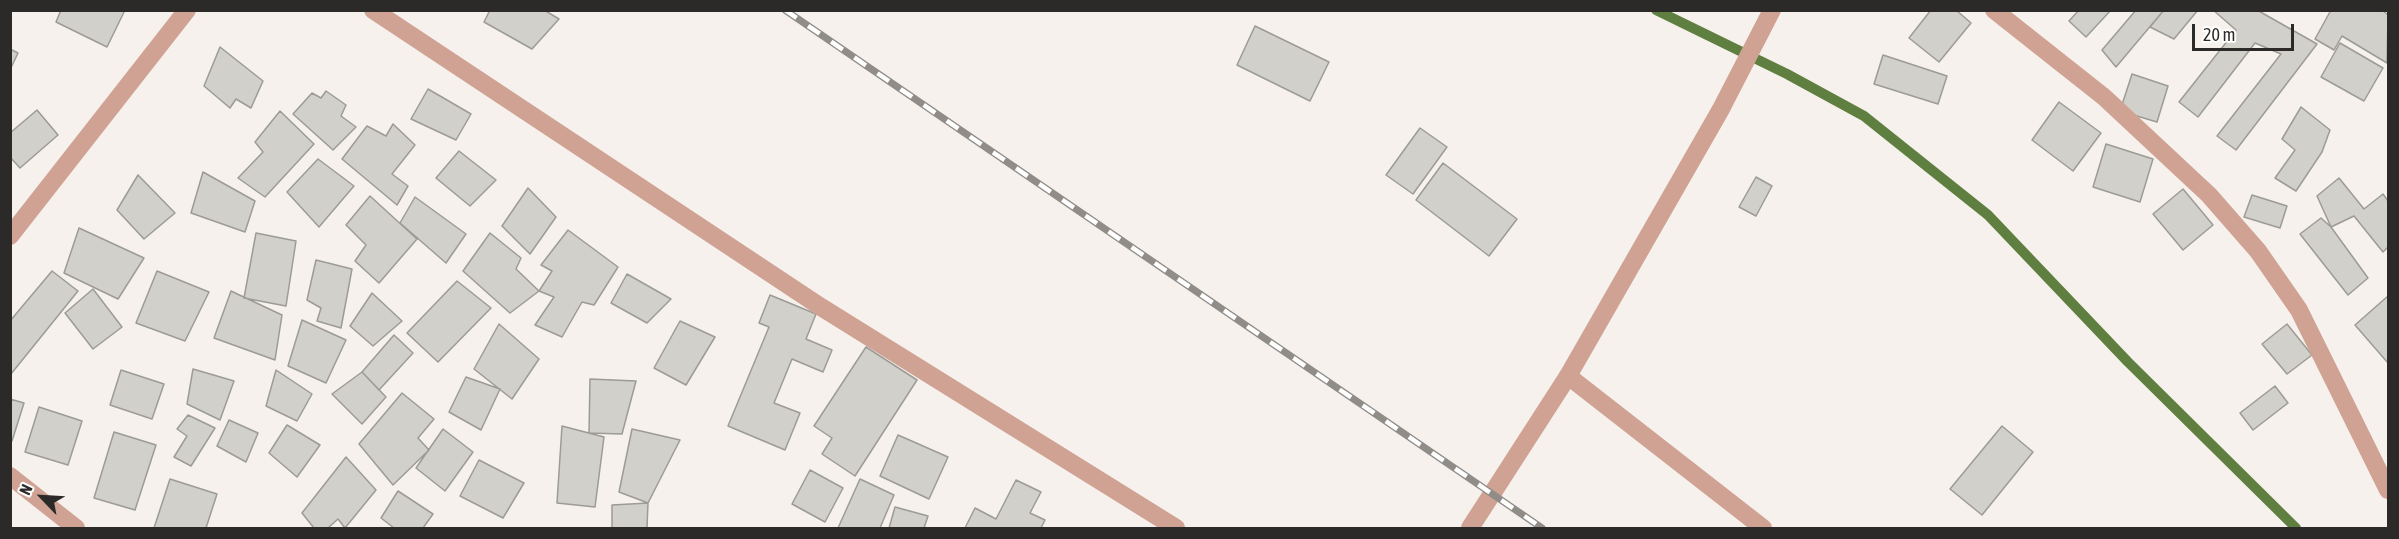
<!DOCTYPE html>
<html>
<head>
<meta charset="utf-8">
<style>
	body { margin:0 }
	#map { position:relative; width:2399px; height:539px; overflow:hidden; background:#f6f1ec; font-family:"Asap Condensed",sans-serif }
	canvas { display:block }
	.frame { position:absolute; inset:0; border:12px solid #2c2a28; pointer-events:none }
	.north { position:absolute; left:12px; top:467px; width:60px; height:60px; -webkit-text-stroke:4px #fff; paint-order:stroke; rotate:295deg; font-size:16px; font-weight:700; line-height:24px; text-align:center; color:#2c2a28 }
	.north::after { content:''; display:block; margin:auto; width:21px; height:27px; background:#2c2a28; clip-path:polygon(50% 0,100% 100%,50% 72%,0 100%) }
	.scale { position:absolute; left:2192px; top:24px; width:102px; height:27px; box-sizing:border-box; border:3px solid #2c2a28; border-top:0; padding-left:8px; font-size:18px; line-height:21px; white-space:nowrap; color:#2c2a28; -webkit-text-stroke:4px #fff; paint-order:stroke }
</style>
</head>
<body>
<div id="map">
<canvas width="2399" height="539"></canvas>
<div class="frame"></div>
<div class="north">N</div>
<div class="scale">20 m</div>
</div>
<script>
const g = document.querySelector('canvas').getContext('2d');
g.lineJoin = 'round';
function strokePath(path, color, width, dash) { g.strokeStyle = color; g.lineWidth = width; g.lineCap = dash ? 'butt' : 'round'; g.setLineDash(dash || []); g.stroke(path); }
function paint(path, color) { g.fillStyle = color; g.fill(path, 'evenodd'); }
strokePath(new Path2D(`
	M 1656,10 L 1787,74 L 1864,116 L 1988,215 L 2128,362 L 2296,528`), '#5f7f40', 10);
const building = new Path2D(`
	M 61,10 L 125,10 L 107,47 L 56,22 Z
	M 490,10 L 544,10 L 559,19 L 532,49 L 484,22 Z
	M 1931,10 L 1956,10 L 1971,23 L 1939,62 L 1909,38 Z
	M 2079,10 L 2111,10 L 2086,37 L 2069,21 Z
	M 2136,10 L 2164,10 L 2116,67 L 2102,50 Z
	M 2164,10 L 2198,10 L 2174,39 L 2150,27 Z
	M 2213,10 L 2257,10 L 2317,44 L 2236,150 L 2217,136 L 2281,54 L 2255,43 L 2198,117 L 2179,102 L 2236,30 Z
	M 2331,10 L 2382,10 L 2388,15 L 2387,63 L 2342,36 L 2334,50 L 2315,39 Z
	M 1255,26 L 1329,62 L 1310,101 L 1237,65 Z
	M 2340,43 L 2383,68 L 2364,101 L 2321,77 Z
	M 220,47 L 263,81 L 251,108 L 236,99 L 230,108 L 204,86 Z
	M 10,49 L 18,53 L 10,70 Z
	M 1883,55 L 1947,76 L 1938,104 L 1874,84 Z
	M 2132,74 L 2168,86 L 2157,122 L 2120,111 Z
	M 428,89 L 471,114 L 456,140 L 411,119 Z
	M 326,91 L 346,105 L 341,116 L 356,127 L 333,150 L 293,114 L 312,93 L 321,98 Z
	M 2059,102 L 2101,133 L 2073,171 L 2032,140 Z
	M 2301,107 L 2330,130 L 2322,152 L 2296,191 L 2275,178 L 2295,150 L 2282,139 Z
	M 37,110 L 58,135 L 20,168 L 10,157 L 10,133 Z
	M 280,111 L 314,144 L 265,197 L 238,178 L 263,152 L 255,142 Z
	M 393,124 L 415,145 L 392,174 L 408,186 L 397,205 L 342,159 L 367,126 L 386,136 Z
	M 1420,128 L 1447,147 L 1413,194 L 1386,175 Z
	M 2106,144 L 2153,159 L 2140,202 L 2093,187 Z
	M 459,151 L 496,180 L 470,206 L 436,178 Z
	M 318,159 L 354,186 L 319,227 L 287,192 Z
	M 1443,163 L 1517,219 L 1489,256 L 1416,200 Z
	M 203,172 L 255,201 L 245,232 L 191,213 Z
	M 138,175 L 175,213 L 144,239 L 117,210 Z
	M 1756,177 L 1772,186 L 1756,216 L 1739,207 Z
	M 2339,178 L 2364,209 L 2383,194 L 2388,201 L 2388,247 L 2383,252 L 2354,216 L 2331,227 L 2317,196 Z
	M 528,188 L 556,217 L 530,254 L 502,226 Z
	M 2183,189 L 2213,225 L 2183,250 L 2153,214 Z
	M 2252,195 L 2287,206 L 2280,228 L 2244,217 Z
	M 370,196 L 417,239 L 379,283 L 355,261 L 366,245 L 346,225 Z
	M 415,197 L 466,234 L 446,263 L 400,223 Z
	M 2321,218 L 2331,227 L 2368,278 L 2348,295 L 2300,234 Z
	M 79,228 L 144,258 L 118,299 L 64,273 Z
	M 568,230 L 618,267 L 594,305 L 582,302 L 562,337 L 535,325 L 554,297 L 539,291 L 552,271 L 541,265 Z
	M 256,233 L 296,241 L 286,306 L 244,298 Z
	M 490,233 L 521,258 L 516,269 L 539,291 L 510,313 L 463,271 Z
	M 316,260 L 352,269 L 341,328 L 317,321 L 321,308 L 307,300 Z
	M 52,271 L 78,291 L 11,374 L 10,321 Z
	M 157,271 L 209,292 L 185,341 L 136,323 Z
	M 627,274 L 671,299 L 647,323 L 611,303 Z
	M 457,281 L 491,308 L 438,362 L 407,333 Z
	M 93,289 L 122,327 L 93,349 L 65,313 Z
	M 231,291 L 282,315 L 275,360 L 214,338 Z
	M 372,293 L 402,321 L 373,346 L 350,326 Z
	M 770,295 L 816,314 L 806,339 L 832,350 L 823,372 L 792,359 L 774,403 L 800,413 L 785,450 L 728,426 L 769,327 L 759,323 Z
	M 2388,296 L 2388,363 L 2355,325 Z
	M 302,320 L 346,340 L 326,383 L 288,366 Z
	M 680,321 L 715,337 L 686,385 L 654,368 Z
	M 499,324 L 539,359 L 512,399 L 474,369 Z
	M 2287,324 L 2312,355 L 2287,374 L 2262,344 Z
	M 394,335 L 413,353 L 379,390 L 362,372 Z
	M 866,347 L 917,380 L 855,476 L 822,454 L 832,438 L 814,426 Z
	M 193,369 L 234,381 L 220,420 L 187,404 Z
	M 121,370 L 164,384 L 152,419 L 110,405 Z
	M 276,370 L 312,394 L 297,421 L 266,406 Z
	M 362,372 L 386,397 L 362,424 L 332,394 Z
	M 466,377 L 500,389 L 481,430 L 449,412 Z
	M 590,379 L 636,381 L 622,434 L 589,433 Z
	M 2275,386 L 2288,403 L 2253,430 L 2240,413 Z
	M 402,393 L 434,419 L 418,438 L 429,450 L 393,485 L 359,444 Z
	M 10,399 L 24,403 L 12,441 L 10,441 Z
	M 39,407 L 82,421 L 68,465 L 25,452 Z
	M 188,415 L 215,428 L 191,466 L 174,457 L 187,436 L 177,429 Z
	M 229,420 L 258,433 L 246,462 L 217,446 Z
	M 287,425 L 320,445 L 297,477 L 269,453 Z
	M 562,426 L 604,437 L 595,507 L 557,503 Z
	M 2002,426 L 2033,452 L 1982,515 L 1950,489 Z
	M 443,429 L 473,452 L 445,491 L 416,468 Z
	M 632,429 L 680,440 L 648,503 L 619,492 Z
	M 114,432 L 156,445 L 135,510 L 94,498 Z
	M 898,435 L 948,457 L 929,499 L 880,476 Z
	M 346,457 L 376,490 L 345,528 L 338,519 L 328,528 L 314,528 L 302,513 Z
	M 479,460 L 524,483 L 503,518 L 460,496 Z
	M 810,470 L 843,488 L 825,522 L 792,504 Z
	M 170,479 L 217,494 L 206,528 L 154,528 Z
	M 860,479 L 894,495 L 880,528 L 838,528 Z
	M 1016,480 L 1041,492 L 1030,513 L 1045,520 L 1041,528 L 965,528 L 975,508 L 996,519 Z
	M 398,491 L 433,514 L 423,528 L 394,528 L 381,518 Z
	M 648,503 L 647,528 L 612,528 L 612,505 Z
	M 895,507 L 928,516 L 924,528 L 889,528 Z`);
paint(building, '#d1d0ca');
strokePath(building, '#9c9b95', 1.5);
strokePath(new Path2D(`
	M 1568,376 L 1763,528`), '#cfa293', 18);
strokePath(new Path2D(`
	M 373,10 L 821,307 L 1176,528
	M 1994,10 L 2104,97 L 2209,195 L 2258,251 L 2299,310 L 2388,490
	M 10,236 L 187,10
	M 10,476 L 76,528
	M 1470,528 L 1568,376 L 1721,109 L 1772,10`), '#cfa293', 18);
const rail = new Path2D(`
	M 785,10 L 1542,528`);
strokePath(rail, '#908d89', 7);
strokePath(rail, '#fff', 4.5, [14]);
</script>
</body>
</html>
